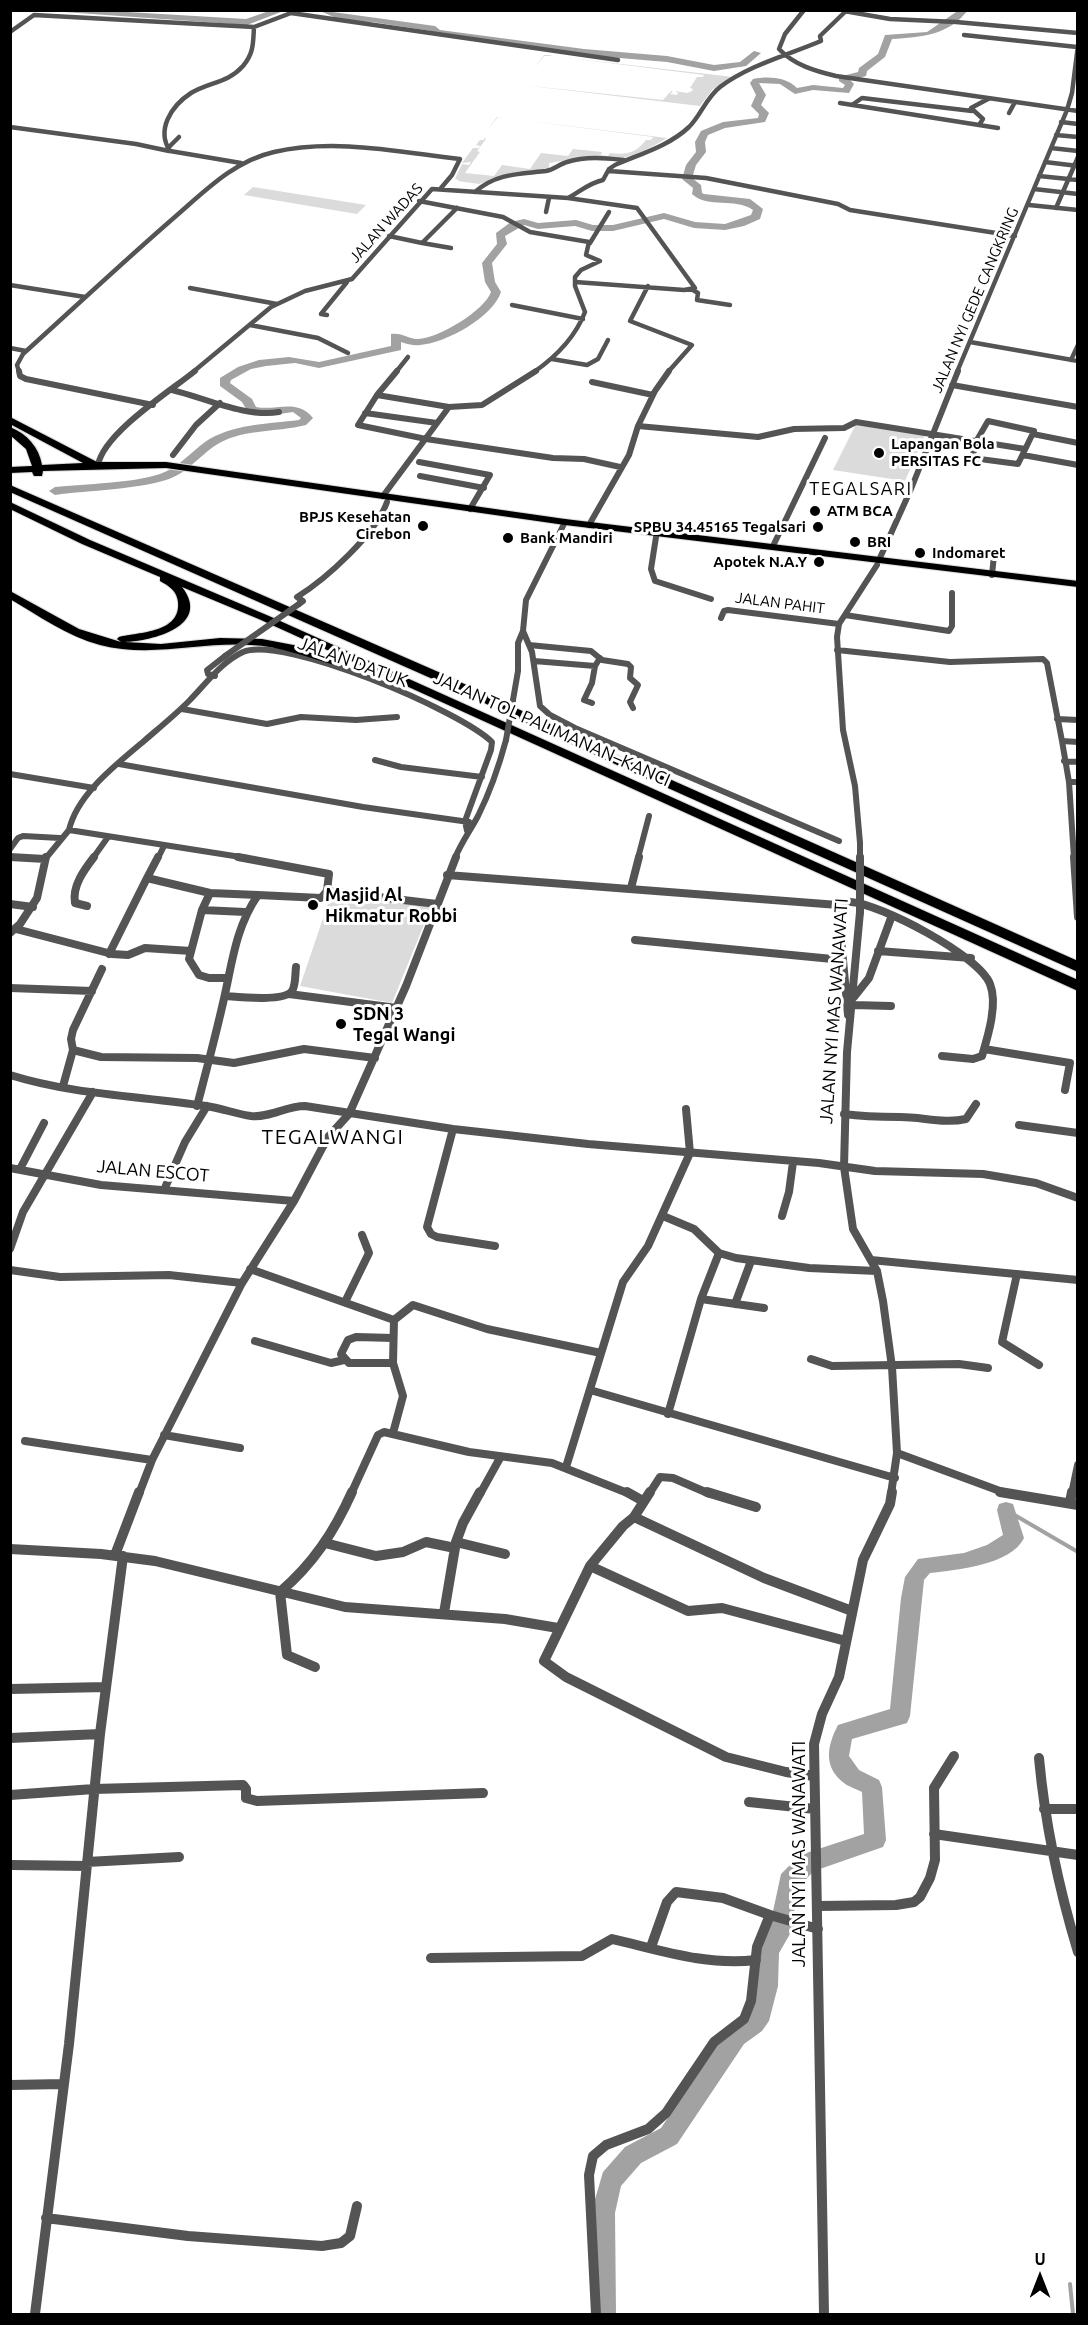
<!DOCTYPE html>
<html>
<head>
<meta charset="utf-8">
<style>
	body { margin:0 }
	#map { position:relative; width:1088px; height:2325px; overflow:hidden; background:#fff; font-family:Ubuntu,sans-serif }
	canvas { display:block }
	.frame { position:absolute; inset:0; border:12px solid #000; pointer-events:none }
	.north { position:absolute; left:1010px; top:2247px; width:60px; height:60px; -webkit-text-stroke:4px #fff; paint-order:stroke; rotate:0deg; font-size:16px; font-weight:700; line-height:24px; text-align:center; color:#000 }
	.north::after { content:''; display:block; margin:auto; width:21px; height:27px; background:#000; clip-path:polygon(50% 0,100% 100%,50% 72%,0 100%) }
</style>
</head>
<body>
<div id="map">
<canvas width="1088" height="2325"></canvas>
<div class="frame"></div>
<div class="north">U</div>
</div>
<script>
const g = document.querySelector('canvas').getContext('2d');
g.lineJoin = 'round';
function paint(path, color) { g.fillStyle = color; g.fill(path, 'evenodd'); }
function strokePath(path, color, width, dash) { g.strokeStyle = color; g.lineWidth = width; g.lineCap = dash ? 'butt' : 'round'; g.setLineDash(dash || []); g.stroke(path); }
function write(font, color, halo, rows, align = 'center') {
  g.font = font + ' Ubuntu,sans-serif'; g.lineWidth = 6; g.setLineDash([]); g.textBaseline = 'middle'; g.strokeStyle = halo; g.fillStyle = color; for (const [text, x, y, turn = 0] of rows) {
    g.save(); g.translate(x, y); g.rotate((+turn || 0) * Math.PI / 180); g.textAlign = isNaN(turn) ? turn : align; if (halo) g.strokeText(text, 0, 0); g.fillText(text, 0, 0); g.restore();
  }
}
paint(new Path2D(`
	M 544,55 L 733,77 L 713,89 L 700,106 L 522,85 L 663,100 L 671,91 L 673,91 L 670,94 L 677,95 L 678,93 L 675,91 L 687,93 L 692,91 L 693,89 L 690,88 L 697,77 L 703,77 L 704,75 L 545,55 L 533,69 Z
	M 497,117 L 667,138 C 654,146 636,156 620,158 C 596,160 573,158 549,163 L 549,169 L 516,172 L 479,184 L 458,181 L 459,180 L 455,179 L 462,164 L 469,165 L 471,162 L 462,163 L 473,148 L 479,148 L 480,146 L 476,145 L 480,140 L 484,140 L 484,138 L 486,139 L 477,151 L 480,152 L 465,173 L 494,176 L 502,165 L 530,169 L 541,153 L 568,156 L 573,149 L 602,152 L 601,155 L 608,156 L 610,153 C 627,155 636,153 646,140 L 651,140 L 653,137 L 498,117 L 487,130 Z
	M 253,187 L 366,205 L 357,214 L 244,195 Z
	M 856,424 L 925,435 L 905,481 L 833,470 Z
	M 332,892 L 432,905 L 392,1003 L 300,986 Z`), '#dbdbdb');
strokePath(new Path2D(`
	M 1006,1510 L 1078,1552
	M 1070,2284 L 1073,2314`), '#a2a2a2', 4);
paint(new Path2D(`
	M 36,10 L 93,10 L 246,19 L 272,10 L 286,10 L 247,25 Z
	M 318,10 L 435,26 L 440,30 L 584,49 L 667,56 L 714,65 L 740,62 L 754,51 L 761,53 L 746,66 L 714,71 L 667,62 L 584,55 L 436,35 L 431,31 L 372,22 L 343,21 Z
	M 959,10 L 968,10 C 948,36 921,37 892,39 L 885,57 L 867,71 L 866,76 L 850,80 L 854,84 L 849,93 L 813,90 L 795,94 L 780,84 L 759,83 L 766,95 L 761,105 L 769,113 L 765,122 L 725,128 L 708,135 L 705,142 L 706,152 L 696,165 L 692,178 L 701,185 L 702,193 L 704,194 L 750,199 L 763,209 L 760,219 L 744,226 L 725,230 L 694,228 L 664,219 L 613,231 L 592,231 L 575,226 L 538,229 L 524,225 L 505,236 L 507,244 L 492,263 L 495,282 L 501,292 C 493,317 446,343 420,345 C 414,346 407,344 401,342 L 401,350 L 319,368 L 295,363 L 266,366 L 251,369 L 231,380 L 230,383 L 252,399 L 256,407 C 277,411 297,398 313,418 L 306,425 C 275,433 240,428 213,447 C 199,457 186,473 169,479 C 135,490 91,490 55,495 L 49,491 L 55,487 C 85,484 133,483 160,474 C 178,468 191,452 205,442 C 231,424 268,424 299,420 L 301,418 L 293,412 L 266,416 L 248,412 L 242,402 L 220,386 L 220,378 L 238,367 L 259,360 L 289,357 L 319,362 L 391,346 L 391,334 C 401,332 409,339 418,339 C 439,338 484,311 491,292 L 485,282 L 482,263 L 497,244 L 496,233 L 511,222 L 524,219 L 538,223 L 576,220 L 593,225 L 613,225 L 664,213 L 695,222 L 725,224 L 751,215 L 753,210 C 735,197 708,209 692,194 L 693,188 L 682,179 L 686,165 L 696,152 L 695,142 L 701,131 L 723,122 L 758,118 L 759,114 L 751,106 L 756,95 L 750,83 L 753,79 C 768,76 786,77 797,88 L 813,85 L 843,88 L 845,85 L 839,81 L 839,77 L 858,72 L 859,68 L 878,54 L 885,35 L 927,32 Z
	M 1006,1502 L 1013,1504 L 1024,1538 C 1011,1565 956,1570 930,1573 L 924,1580 L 910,1716 L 907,1723 L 852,1739 L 849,1756 L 859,1770 L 879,1780 L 882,1787 L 886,1840 L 883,1847 L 814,1871 L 799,1886 L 790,1934 L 779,1953 L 778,1986 L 769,2021 L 762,2031 L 744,2044 L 677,2144 L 641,2163 L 621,2186 L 615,2213 L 616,2314 L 592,2314 L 591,2213 L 603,2172 L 625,2147 L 661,2128 L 728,2028 L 746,2015 L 751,2008 L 756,1986 L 757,1950 L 769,1930 L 781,1874 L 800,1855 L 864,1834 L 862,1792 C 857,1789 849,1787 844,1783 C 823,1767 827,1746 838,1725 L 890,1709 L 901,1598 L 905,1577 L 918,1559 L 964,1553 L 987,1545 L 1003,1535 L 997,1510 L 999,1504 Z`), '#a2a2a2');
const highway = new Path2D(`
	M 10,417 L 97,462 L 166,462 L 565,519 L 1078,581 L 1078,587 L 565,525 L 166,468 L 43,471 L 42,476 L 34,476 L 32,472 L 10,473 L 10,467 L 32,466 L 26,449 L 10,435 L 10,427 C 27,434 39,447 42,465 L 83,463 L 10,424 Z
	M 10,485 L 443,674 L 638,765 L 1078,961 L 1078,972 L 630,771 L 435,680 L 10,492 Z
	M 10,502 L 90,540 L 269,616 L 1078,980 L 1078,991 L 261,620 L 182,587 C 212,626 152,641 125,642 L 161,644 L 220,638 L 262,639 L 304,647 L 344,662 L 338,666 C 308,658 281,646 250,645 C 199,642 150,658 100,645 C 67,636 39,616 10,599 L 10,591 L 79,629 L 121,642 L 117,639 L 119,637 C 139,632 181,633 178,602 C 177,591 169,586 160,581 L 160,577 L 82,544 L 10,509 Z`);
strokePath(highway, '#dbdbdb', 2);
strokePath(new Path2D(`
	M 804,10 L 785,34 L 779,49 C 794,65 815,71 836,76 L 1078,111
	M 844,11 L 890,19 L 956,22 L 1078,33
	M 10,32 L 34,15 L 254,27 L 291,13 L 618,60
	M 964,35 L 1077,47
	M 840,103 L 979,125 L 983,119 L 971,108 L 988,99
	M 852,105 L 862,98 L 972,111
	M 1009,113 L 1015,102
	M 1061,122 L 1078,124
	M 979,125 L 998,128
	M 10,127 L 136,144 L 169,151
	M 1056,135 L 1078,137
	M 1051,148 L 1078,151
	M 167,149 L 179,137
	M 1045,162 L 1078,166
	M 241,163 L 170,151 C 156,130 171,106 191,93 C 209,82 228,83 243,66 C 254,53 253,43 254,27
	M 609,171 L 706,178 L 838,204 L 850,210 L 1015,236
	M 1039,176 L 1078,180
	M 1034,189 L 1078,194
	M 475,192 C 496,173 520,174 546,171 C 553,170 560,164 567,162 C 586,156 605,158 624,160
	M 568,198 L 637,208 L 695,288 L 684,290 L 575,282
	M 419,201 L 503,217 L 530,232 L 589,242 L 586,255 L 600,261 L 581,270 L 575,277 L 575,286 L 585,312 C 575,338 557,356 534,372
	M 1029,205 L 1078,210
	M 1056,208 L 1078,157
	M 546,212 L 549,198
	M 389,236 L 422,243 L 457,208
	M 422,243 L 451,248
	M 590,243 L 609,212
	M 10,285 L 85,297
	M 648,286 L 630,321 L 692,345 L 668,372
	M 190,288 L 277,304
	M 693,290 L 698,293 L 697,300 L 730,305
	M 512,305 L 583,319
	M 327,315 L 321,314 L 347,282
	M 250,325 L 318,338 L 348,353
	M 970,342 L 1078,361
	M 10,348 L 26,351
	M 552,359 L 587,365 L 598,359 L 608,340
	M 1071,360 L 1078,345
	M 19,372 L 17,365 L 23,354 C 74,308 124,261 176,216 C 205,191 234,161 274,152 C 334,138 399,152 460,159 L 452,175 L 441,188
	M 193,372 L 271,307 L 305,291 L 352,279 L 432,189 L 568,198 C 581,191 589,183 603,180 L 609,169 L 615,165 C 640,154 669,146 689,127 C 701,115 706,98 720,87 C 749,65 788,55 821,41 L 820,36 L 847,10
	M 396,372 L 408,357
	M 957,372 L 1067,110 L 1072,93 L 1078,45`), '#545454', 4.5);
strokePath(new Path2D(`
	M 19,371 L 20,376 L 26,379 L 153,405
	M 397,371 L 377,395 L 358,425 L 426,439 L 553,458 L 584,459 L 620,467
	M 592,382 L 653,395
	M 952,385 L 1078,407
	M 172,390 C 205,398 247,418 279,412
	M 377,395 L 449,407
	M 365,413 L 437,423
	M 988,421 L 1034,431 L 1018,464 L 972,458 L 977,440 Z
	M 638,426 L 758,437 L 794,429 L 844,428 L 856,422 L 1025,449
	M 1033,434 L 1078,443
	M 173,455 L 196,425 L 220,403
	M 1023,455 L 1078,465
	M 419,462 L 490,475 L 470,509
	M 98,465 C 104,433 169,392 195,371
	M 420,476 L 484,488
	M 886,490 L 909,494
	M 383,496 L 449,407 L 482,405 L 536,371
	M 589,525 L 629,455 L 638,426 L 655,391 L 669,371
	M 656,537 L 651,569 L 655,581 L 711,599
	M 773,546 L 825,438
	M 879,560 L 911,489 L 958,371
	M 992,575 L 994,555
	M 299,604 L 303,601 L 297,597 C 326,579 376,534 387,502
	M 845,615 L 949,631 L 952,626 L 952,593
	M 721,618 L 724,611 L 728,610 L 839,624
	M 523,631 L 532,652 L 540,706 L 550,715 L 575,728 L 839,841
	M 529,645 L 591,651 L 602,660 L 628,664 L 631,667 L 630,678 L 638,685 L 630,702 L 633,708
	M 837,650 L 950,662 L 1043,659 L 1047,663 L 1062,741 L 1078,742
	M 534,661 L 595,666 L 600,658
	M 215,676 L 208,674 L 207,670 L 225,656
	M 513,700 L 518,671 L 518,643 L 523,631 L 526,600 L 565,522
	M 592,703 L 584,700 L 592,683 L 595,666
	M 182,709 L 267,724 L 301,717 L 356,720 L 397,717
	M 1057,719 L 1078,720
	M 1062,741 L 1069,782 L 1078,782
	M 375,760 L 401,767 L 482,777
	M 1064,761 L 1078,762
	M 119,764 L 363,807 L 469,822
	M 10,774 L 94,788
	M 1069,782 L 1074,858
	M 69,830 C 77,794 117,764 144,741 C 159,728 175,715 189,701 C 205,685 221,662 243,652 C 283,635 461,711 492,742 L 491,750 L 465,821 L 467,831
	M 860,843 L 855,786 L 843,730 L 837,637 L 839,624 L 877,565
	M 10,849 L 18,838 L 23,836 L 60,838
	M 10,857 L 29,858
	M 46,858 L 69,830 L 247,858
	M 93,858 L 108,837
	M 158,858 L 164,846
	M 455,858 C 461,843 470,831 478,816 C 490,792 499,766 506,740
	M 638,858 L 649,816`), '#545454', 6);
strokePath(new Path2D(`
	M 10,857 L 45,859
	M 158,857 L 147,878 L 210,893 L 202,910 L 189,959 L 199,975 L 209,978 L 228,978
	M 1074,857 L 1078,917
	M 447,875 L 838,905 C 842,903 846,901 851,902 C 880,904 979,955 990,984 C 998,1004 988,1036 982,1056 L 973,1059 L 942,1056
	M 631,888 L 639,857
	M 327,891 L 437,904
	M 210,893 L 258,895
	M 10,904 L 33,907
	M 838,905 L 848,1015
	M 87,906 L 75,903 C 72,886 84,870 94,857
	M 202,910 L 245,912
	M 860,912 L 847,1052 L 844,1167 L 853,1229 L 877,1271 L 883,1301 L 892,1367 L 897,1453 L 891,1494
	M 16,929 L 112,954 L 128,955 L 145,948 L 191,951
	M 10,933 L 20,924 L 37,898 L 46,857
	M 635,940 L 843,960
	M 878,951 L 971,958
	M 109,954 L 147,878
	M 10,988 L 92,991
	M 289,994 L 397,1008
	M 225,996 C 238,997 284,1002 292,991 C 296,985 295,974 296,967
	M 854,997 L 869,978 L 891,918
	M 853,1005 L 891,1006
	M 984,1049 L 1070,1063 L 1065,1090
	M 73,1050 L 101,1057 L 197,1058 L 234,1063 L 304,1049 L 375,1058
	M 10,1075 C 74,1095 141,1096 206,1106 C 221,1108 236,1114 251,1116 C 270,1118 286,1106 305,1106 L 453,1129 L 588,1144 L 819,1163 L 875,1171 L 983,1174 L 1036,1183 L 1078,1198
	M 63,1086 L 73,1050 L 71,1039 L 73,1030 L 102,969
	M 197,1106 C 206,1072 215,1038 223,1003 C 232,965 235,928 258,895 L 321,898 L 327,891 L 329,874 L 238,857
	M 844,1114 C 865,1117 879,1117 900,1117 C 923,1117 944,1124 966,1119 L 976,1104
	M 1019,1125 L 1078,1133
	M 453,1129 L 427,1227 L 431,1234 L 437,1237 L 495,1246
	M 10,1168 L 101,1185 L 294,1201
	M 20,1169 L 44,1123
	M 164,1190 L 185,1142 L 207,1106
	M 663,1216 L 694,1229 L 719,1253 L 736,1258 L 809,1268 L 877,1271
	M 782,1216 L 789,1192 L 793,1162
	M 10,1249 L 23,1212 L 93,1092
	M 871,1260 L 1078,1280
	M 250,1269 L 394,1320
	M 10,1270 L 60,1277 L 169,1275 L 242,1283
	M 1017,1274 L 1002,1342 L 1039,1365
	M 701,1299 L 764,1308
	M 345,1302 L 369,1253 L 362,1235
	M 735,1304 L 751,1261
	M 393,1338 L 356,1337 L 348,1340 L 341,1354 L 349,1363 L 393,1363
	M 255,1341 L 331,1363 L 344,1360
	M 811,1359 L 832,1366 L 959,1364 L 988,1368
	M 590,1390 L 895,1478
	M 668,1414 L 701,1299 L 719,1253
	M 393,1433 L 403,1396 L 393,1363 L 394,1320 L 413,1305 L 487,1329 L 601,1353
	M 164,1435 L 240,1448
	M 25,1441 L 152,1460
	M 897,1453 L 1008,1494
	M 566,1467 L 623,1282 L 648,1246 L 690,1153 L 686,1109
	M 139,1494 L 152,1460 L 242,1283 L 294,1201 L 328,1137 L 349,1114 L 406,986 L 456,857
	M 351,1494 L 378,1435 L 384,1432 L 469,1452 L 552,1463 L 630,1494
	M 480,1494 L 500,1458
	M 649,1494 L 660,1477 L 673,1478 L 710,1494
	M 1072,1494 L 1078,1465`), '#545454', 8);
strokePath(new Path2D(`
	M 627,1492 L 643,1501
	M 650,1492 L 634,1517 L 623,1526 L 590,1566 L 544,1661 L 566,1677 L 726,1757 L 786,1772 L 814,1776
	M 707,1492 L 756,1507
	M 1000,1492 L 1078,1505
	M 1070,1502 L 1072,1492
	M 634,1517 L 764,1578 L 852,1611
	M 456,1542 L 505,1554
	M 325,1543 L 376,1556 L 403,1552 L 426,1542 L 455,1548
	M 10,1549 L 101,1554 L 155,1561 L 345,1607 L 505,1619 L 558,1628
	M 115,1555 L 139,1492
	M 590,1566 L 688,1611 L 722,1608 L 846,1641
	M 280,1592 C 313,1564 334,1532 352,1492
	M 280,1592 L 287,1655 L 315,1667
	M 444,1613 L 456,1542 L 463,1523 L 480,1492
	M 10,1689 L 106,1687
	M 10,1738 L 100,1734
	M 1039,1758 C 1045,1824 1059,1889 1078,1952
	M 10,1795 L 94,1789 L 243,1785 L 246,1789 L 246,1798 L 257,1801 L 483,1793
	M 749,1802 L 815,1809
	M 1044,1809 L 1078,1809
	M 934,1834 L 1078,1855
	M 87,1862 L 179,1857
	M 12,1865 L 87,1866
	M 818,1906 L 896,1905 L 914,1902 L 920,1897 L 930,1878 L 935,1860 L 934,1788 L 954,1756
	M 651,1947 L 667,1902 L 676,1892 L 723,1898 L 770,1915
	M 431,1958 L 582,1956 L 612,1939 C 660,1950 706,1966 756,1960
	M 10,2085 L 64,2084
	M 46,2218 L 188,2236 L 322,2246 L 341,2243 L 350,2236 L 357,2206
	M 35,2314 L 69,2044 L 100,1734 L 123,1556
	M 596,2314 L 589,2175 L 593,2156 L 606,2145 L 648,2129 L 666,2113 L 714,2042 L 744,2019 L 751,2001 L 757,1947 L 770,1915 L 818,1929
	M 824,2314 L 814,1744 L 822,1714 L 839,1677 L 863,1560 L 890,1504 L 892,1492`), '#545454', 10);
paint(highway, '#000');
strokePath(new Path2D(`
	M 225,656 L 299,604
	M 506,740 L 513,700
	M 860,843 L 860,858`), '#545454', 6);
strokePath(new Path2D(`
	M 860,857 L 860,912`), '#545454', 8);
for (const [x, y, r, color] of [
	[879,453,6,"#000"],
	[815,511,6,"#000"],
	[423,526,6,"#000"],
	[818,527,6,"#000"],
	[508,538,6,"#000"],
	[855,542,6,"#000"],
	[920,553,6,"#000"],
	[819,562,6,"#000"],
	[313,905,6,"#000"],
	[341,1024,6,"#000"]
]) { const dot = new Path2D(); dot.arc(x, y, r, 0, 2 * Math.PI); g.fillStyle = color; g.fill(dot); strokePath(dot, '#fff', 2); }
write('15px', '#000', '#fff', [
	["JALAN WADAS",386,223,-48],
	["JALAN NYI GEDE CANGKRING",975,300,-67],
	["JALAN PAHIT",780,603,7]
]);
write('bold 15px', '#000', '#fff', [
	["Lapangan Bola",891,444],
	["PERSITAS FC",891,461],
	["ATM BCA",827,511],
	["BPJS Kesehatan",411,517,"right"],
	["Cirebon",411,534,"right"],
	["SPBU 34.45165 Tegalsari",806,527,"right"],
	["Bank Mandiri",520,538],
	["BRI",867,542],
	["Indomaret",932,553],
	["Apotek N.A.Y",807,562,"right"]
], 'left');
g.letterSpacing = '1.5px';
write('18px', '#000', '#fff', [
	["TEGALSARI",861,489]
]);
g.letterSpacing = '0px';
write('18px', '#000', '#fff', [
	["JALAN DATUK",353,662,20],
	["JALAN TOL PALIMANAN–KANCI",552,729,24],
	["JALAN NYI MAS WANAWATI",834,1011,-86],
	["JALAN ESCOT",153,1171,5],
	["JALAN NYI MAS WANAWATI",799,1854,-90]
]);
write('bold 18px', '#000', '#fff', [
	["Masjid Al",325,895],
	["Hikmatur Robbi",325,916],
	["SDN 3",353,1014],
	["Tegal Wangi",353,1035]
], 'left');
g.letterSpacing = '1.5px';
write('21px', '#000', '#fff', [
	["TEGALWANGI",333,1137]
]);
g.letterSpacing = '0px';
</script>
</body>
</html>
